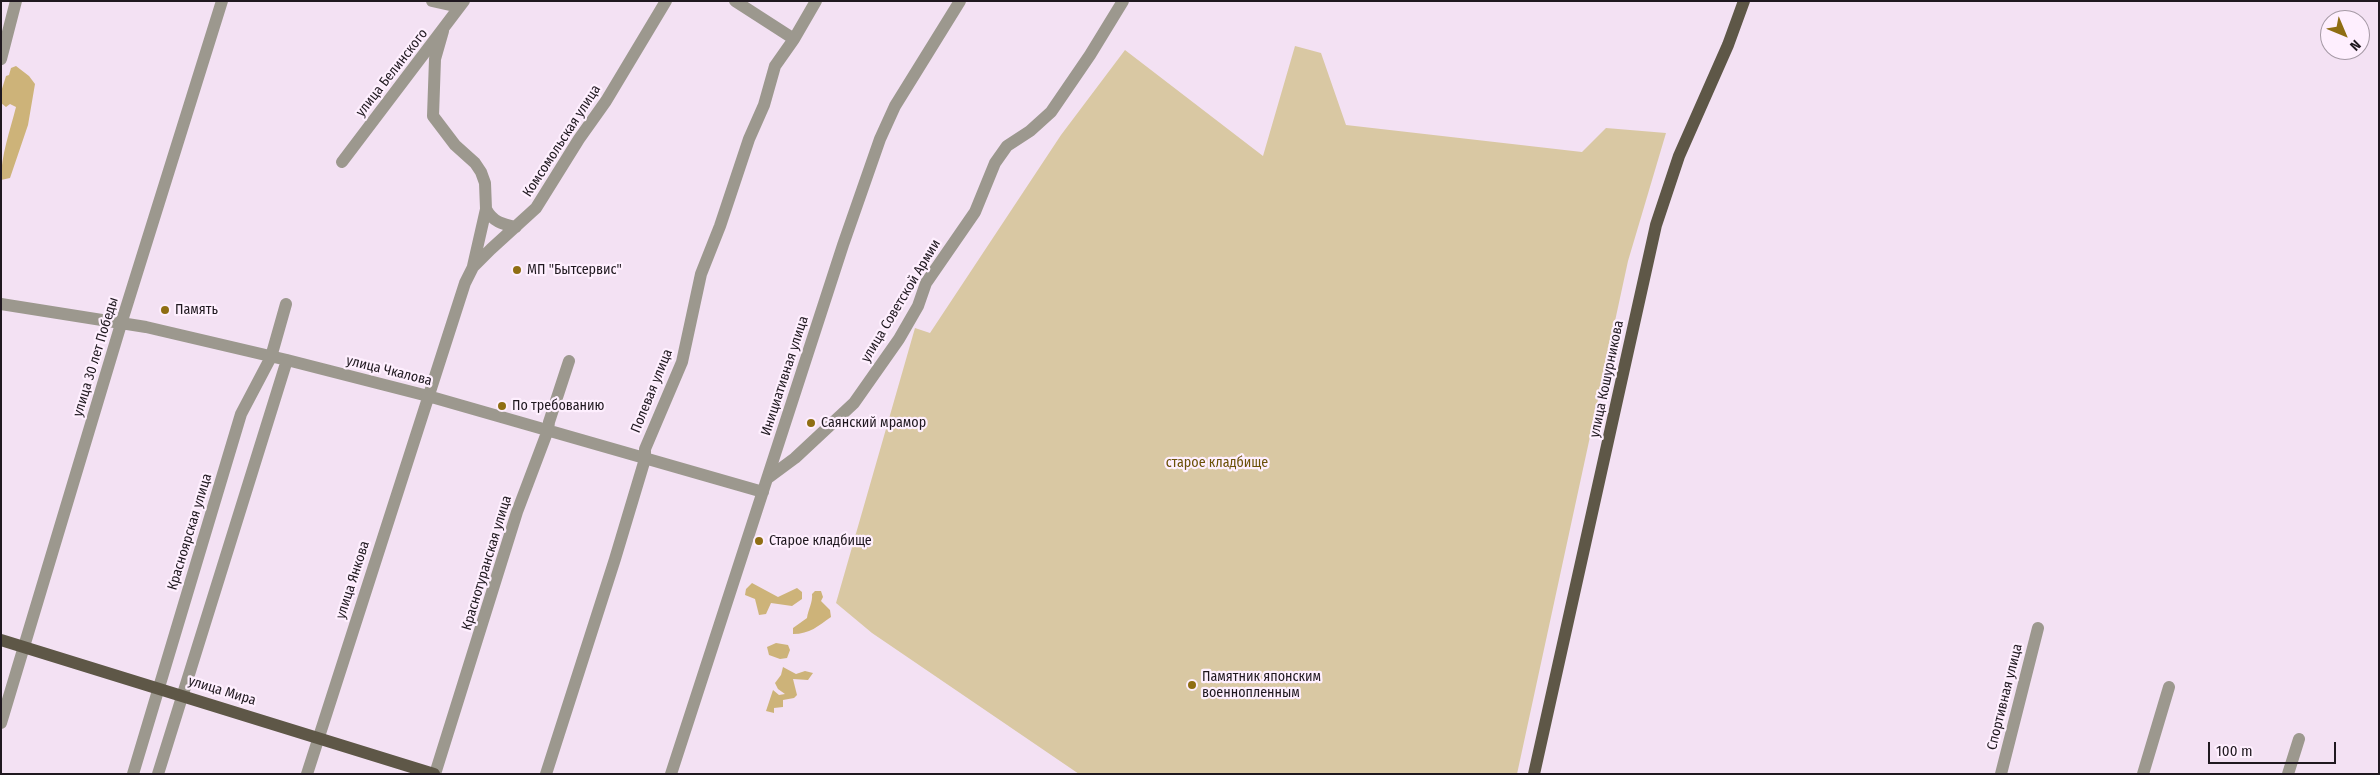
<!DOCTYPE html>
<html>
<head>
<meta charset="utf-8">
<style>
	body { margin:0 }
	#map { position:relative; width:2380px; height:775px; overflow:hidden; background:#f3e1f3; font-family:"Fira Sans Condensed",sans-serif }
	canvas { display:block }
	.frame { position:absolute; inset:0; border:2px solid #1f181f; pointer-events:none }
	.north { position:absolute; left:2320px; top:10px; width:50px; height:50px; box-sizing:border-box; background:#feeffe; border:1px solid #a599a5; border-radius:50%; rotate:135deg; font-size:14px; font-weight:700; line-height:20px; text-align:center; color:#1f181f }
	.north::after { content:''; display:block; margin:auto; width:18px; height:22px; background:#8f6e13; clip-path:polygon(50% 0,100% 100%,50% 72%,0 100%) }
	.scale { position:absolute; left:2208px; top:742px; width:128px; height:22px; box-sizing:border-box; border:2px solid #1f181f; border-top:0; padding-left:6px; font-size:15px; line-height:18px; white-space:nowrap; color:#1f181f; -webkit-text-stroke:4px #feeffe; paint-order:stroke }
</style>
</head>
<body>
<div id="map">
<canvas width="2380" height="775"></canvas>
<div class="frame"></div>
<div class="north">N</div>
<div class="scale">100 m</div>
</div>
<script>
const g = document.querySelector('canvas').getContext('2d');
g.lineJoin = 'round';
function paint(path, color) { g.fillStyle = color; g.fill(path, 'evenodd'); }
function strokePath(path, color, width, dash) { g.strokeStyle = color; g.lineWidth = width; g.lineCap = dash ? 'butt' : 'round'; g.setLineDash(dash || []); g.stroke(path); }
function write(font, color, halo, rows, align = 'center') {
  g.font = font + ' "Fira Sans Condensed",sans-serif'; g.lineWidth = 4.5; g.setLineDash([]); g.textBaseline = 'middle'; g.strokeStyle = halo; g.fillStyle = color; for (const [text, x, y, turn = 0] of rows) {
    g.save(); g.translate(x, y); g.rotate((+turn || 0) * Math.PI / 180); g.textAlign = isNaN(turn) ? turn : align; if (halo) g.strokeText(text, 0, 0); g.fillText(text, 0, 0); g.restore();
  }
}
paint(new Path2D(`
	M 1295,46 L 1321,53 L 1346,125 L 1582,152 L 1606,128 L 1666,133 L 1628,261 L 1517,774 L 1079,774 L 872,633 L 836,603 L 915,328 L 930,333 L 1061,135 L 1125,50 L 1263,156 Z`), '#d9c8a3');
paint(new Path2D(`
	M 16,66 L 29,76 L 35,84 L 28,125 L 10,178 L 1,180 C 1,155 10,131 16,107 L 10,104 L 6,107 L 1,103 L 1,92 L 6,76 L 9,75 L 11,68 Z
	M 752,583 L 778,597 L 797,588 L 802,592 L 802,599 L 792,606 L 771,603 L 766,614 L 759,615 L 755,599 L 745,595 L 746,589 Z
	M 815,591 L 821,591 L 823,597 L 821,601 L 830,610 L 831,617 C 818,626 810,634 793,634 L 793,628 L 807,618 C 808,610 813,602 812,594 Z
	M 776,643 L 788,645 L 790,650 L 787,658 L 780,659 L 769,655 L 767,647 Z
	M 783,667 L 796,674 L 805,671 L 813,673 L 808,680 L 793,679 L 797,695 L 794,698 L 783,700 L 783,707 L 774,708 L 774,713 L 766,711 L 773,690 L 779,695 L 785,694 L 778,689 L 775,683 L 781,675 Z`), '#cdb379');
strokePath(new Path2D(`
	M 432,1 L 459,7
	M 735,1 L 794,39
	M 443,31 L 435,59 L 433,116 L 455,145 L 475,163 L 481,172 L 485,183 L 486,209 L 473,266
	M 1,59 L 16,1
	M 342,162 L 464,1
	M 486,209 C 493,222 502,224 516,227
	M 1,304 L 146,327 L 287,360 L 428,396 L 763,492
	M 768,478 L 795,458 L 854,403 L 899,339 L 918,306 L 926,283 L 975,212 L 995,163 L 1007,146 L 1030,131 L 1051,112 L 1090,55 L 1123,1
	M 1,723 L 121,324 L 222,1
	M 133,774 L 241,414 L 271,357 L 286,304
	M 158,774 L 287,360
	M 307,774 L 465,283 L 473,267 L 491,249 L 536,208 L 579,139 L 606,101 L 666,1
	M 435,774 L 517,512 L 548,430 L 549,422 L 569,361
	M 546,774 L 615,559 L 645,459 L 645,449 L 682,362 L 701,274 L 720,226 L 749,139 L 764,105 L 775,66 L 794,39 L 816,1
	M 671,774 L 843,245 L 880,139 L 895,106 L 960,1
	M 2001,774 L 2038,628
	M 2143,774 L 2169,687
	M 2288,774 L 2299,739`), '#9c988e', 12);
strokePath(new Path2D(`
	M 1,640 L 434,774
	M 1534,774 L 1656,225 L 1679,156 L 1728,45 L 1744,1`), '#5e5747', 12);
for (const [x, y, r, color] of [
	[517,270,5,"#8f6e13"],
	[165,310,5,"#8f6e13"],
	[502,406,5,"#8f6e13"],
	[811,423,5,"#8f6e13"],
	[759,541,5,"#8f6e13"],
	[1192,685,5,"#8f6e13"]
]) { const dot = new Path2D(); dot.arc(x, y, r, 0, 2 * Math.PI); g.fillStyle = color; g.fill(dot); strokePath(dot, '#feeffe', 2); }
write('14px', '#1f181f', '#feeffe', [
	["улица Белинского",392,73,-52],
	["Комсомольская улица",562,141,-57],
	["улица Советской Армии",901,301,-59],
	["улица 30 лет Победы",96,357,-73],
	["улица Чкалова",389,371,14],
	["Инициативная улица",785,376,-72],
	["улица Кошурникова",1607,379,-78],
	["Полевая улица",652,391,-68],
	["Красноярская улица",190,532,-73],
	["Краснотуранская улица",487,563,-73],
	["улица Янкова",353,580,-72],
	["улица Мира",222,691,17],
	["Спортивная улица",2005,697,-76]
]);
write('14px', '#1f181f', '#feeffe', [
	["МП \"Бытсервис\"",527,270],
	["Память",175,310],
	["По требованию",512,406],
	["Саянский мрамор",821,423],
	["Старое кладбище",769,541],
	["Памятник японским",1202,677],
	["военнопленным",1202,693]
], 'left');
write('14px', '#6b5108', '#feeffe', [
	["старое кладбище",1217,463]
]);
</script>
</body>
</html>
